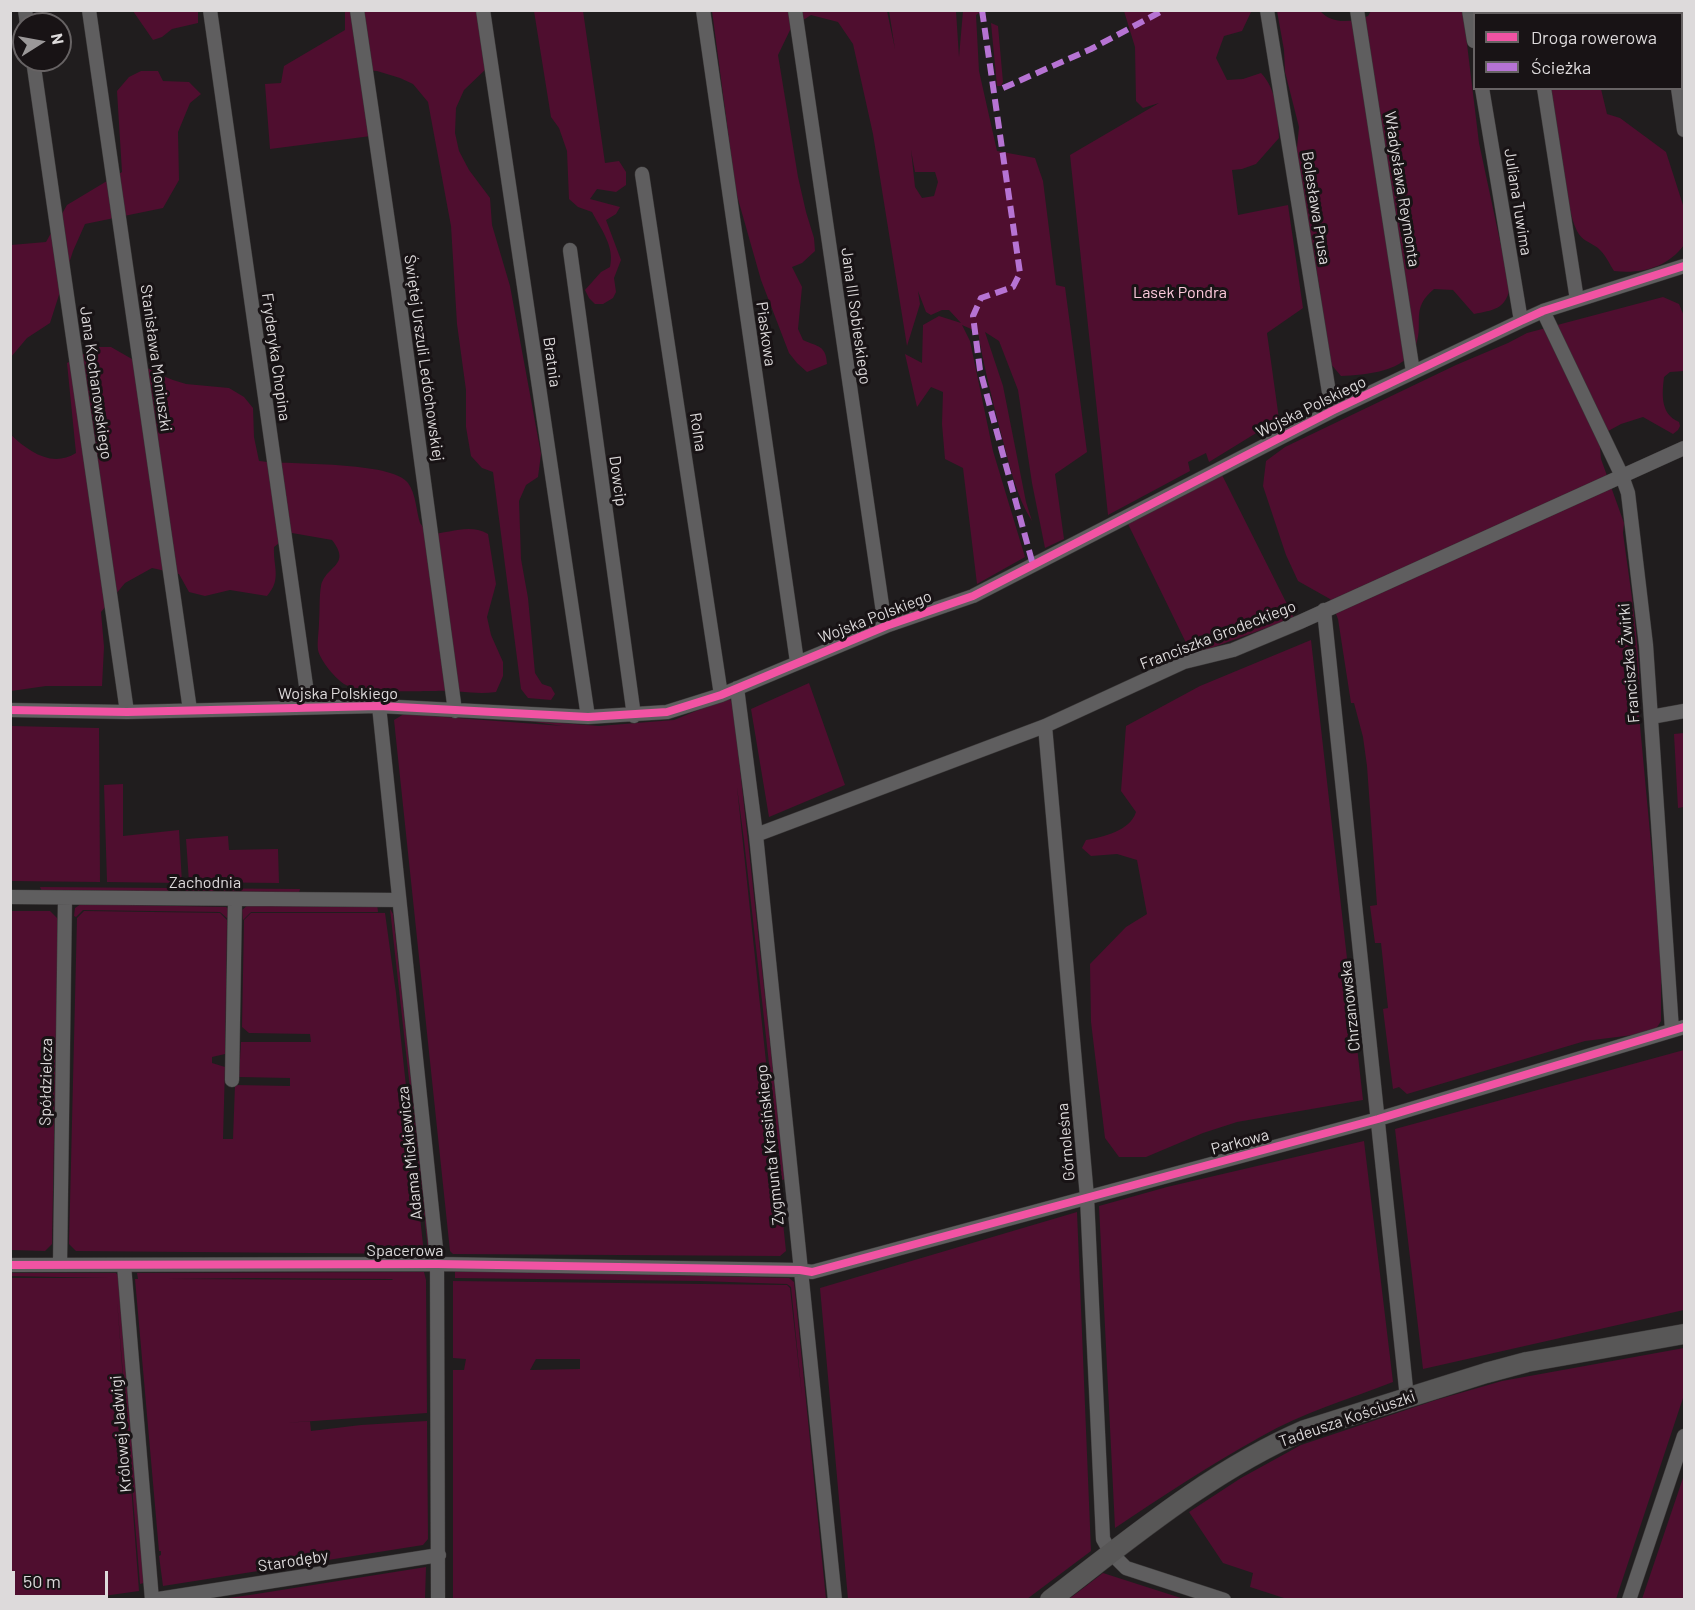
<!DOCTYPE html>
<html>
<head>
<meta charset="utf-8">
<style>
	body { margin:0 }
	#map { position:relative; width:1695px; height:1610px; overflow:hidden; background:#201d1e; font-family:Barlow,sans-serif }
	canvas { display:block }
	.frame { position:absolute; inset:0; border:12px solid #dddadb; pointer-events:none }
	.legend { position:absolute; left:1473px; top:12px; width:210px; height:78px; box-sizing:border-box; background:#181315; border:2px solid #676364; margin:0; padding:8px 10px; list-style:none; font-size:18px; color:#dddadb }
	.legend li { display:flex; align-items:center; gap:12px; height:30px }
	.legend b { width:30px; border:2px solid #676364 }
	.north { position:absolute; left:12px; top:12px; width:60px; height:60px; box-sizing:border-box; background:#181315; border:2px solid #676364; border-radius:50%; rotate:79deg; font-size:16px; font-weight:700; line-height:24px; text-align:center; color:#dddadb }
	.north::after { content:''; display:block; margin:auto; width:21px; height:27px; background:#9b9899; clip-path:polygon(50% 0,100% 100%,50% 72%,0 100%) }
	.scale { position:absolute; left:12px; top:1571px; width:96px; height:27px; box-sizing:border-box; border:3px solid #dddadb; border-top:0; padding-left:8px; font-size:18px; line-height:21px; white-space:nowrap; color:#dddadb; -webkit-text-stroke:4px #181315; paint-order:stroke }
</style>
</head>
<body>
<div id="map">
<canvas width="1695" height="1610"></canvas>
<div class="frame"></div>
<ul class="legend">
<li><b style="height:8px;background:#f153a3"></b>Droga rowerowa</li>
<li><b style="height:8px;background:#b673d3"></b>Ścieżka</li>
</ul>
<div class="north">N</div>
<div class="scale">50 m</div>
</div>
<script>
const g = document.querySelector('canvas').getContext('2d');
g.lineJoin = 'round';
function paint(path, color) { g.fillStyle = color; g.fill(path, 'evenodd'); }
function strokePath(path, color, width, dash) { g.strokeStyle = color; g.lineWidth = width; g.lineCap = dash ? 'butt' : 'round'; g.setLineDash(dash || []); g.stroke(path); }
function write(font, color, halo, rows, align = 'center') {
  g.font = font + ' Barlow,sans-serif'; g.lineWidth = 6; g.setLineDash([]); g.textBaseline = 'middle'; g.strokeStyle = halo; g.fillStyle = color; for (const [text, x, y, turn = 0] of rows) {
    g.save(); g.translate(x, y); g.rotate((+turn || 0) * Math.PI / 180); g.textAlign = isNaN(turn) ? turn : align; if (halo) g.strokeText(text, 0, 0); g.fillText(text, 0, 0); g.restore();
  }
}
paint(new Path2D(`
	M 475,10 L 484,17 L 487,68 L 464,90 L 456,108 L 455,133 L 459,151 L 469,170 L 490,198 L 492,225 L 510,286 L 541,454 L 538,477 L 526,485 L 519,501 L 521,559 L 528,598 L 535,673 L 542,684 L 551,687 L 555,694 L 551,700 L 528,698 L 521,689 L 493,472 L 482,468 L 471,456 L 466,427 L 466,390 L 457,324 L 451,226 L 428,102 L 413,84 L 400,78 L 377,71 L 361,70 L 371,136 L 270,149 L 265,84 L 281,83 L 284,66 L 345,30 L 345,11 Z
	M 133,11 L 198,11 L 198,23 L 172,29 L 162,37 L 153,40 Z
	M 534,11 L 583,11 L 605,163 L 619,161 L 626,172 L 626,185 L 616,192 L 597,189 L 590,199 L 620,207 L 616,214 L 606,220 L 621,260 L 614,278 L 616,292 L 613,298 L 603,304 L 595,304 L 589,298 L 585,290 L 601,272 L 610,267 C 615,247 601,229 592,212 L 578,207 L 569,199 L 567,151 L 559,128 L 551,117 Z
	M 712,11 L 887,11 L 895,49 L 889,11 L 956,11 L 959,57 L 963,11 L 982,11 L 976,15 L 979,71 L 997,151 L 1035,158 L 1043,181 L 1056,285 L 1065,287 L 1087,452 L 1055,474 L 1064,539 L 1045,548 L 1032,483 L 1018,390 L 999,341 L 985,332 L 1003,386 L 1026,502 L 1032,521 C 1016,496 1010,466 1002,437 C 993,402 984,368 978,332 L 962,325 L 970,341 L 993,451 L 1025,557 L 977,584 L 963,468 L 945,459 L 942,424 L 943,392 L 931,387 L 917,407 L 905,354 L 922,363 L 923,325 L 939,316 L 961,323 L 949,310 L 942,310 L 931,315 L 926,312 L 918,291 L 920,304 L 907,346 L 873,134 L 853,44 L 838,22 L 811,15 L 791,28 L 778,55 L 798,177 L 806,212 L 814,238 L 815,251 L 802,263 L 792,267 L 802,287 L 798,329 L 803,340 C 818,347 826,345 827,364 L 807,372 L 797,363 L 789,353 L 761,280 L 736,192 ZM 911,150 L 915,172 L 935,172 L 938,182 L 934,196 L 922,198 L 915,187 Z
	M 1124,11 L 1249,11 L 1251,12 L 1242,31 L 1224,36 L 1216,58 L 1227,80 L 1243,79 L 1261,73 C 1277,90 1278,115 1279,138 L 1256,164 L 1242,169 L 1232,170 L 1238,215 L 1288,205 L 1303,308 L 1267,333 L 1279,419 L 1209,462 L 1206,453 L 1188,462 L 1190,471 L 1108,515 L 1070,155 L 1159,103 L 1143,108 L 1136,101 L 1135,47 Z
	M 1277,11 L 1320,11 C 1333,25 1352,22 1368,16 L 1371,11 L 1463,11 L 1479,143 L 1510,288 C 1505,310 1493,310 1474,314 L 1453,290 L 1434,289 C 1410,309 1424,322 1416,345 C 1406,372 1365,375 1341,376 L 1330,363 L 1322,324 L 1320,290 L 1296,159 L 1299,127 L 1285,72 L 1284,50 Z
	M 991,23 L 998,26 L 1003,82 L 1001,86 L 997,86 Z
	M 141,71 L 158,71 L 163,81 L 189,82 L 201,94 L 190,103 L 178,132 L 179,180 L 163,208 L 85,224 L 73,251 L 50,323 L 27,338 L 11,357 L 11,245 L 46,242 L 67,205 L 122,172 L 117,91 L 129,77 Z
	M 1551,89 L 1601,89 L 1607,114 L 1620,118 L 1666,152 L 1683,205 L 1684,245 C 1667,268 1641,274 1614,271 C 1609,263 1605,254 1598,248 C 1590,242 1582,241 1577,231 C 1570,217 1569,201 1566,186 C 1560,153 1555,121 1551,89 Z
	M 1663,297 L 1679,304 L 1684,316 L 1684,371 L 1670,372 L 1664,377 C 1662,394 1660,414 1679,422 L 1680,426 L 1678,430 L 1673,434 L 1643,417 L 1621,424 L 1599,436 L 1601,459 L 1624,523 L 1623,533 C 1631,593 1642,654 1639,715 L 1661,951 L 1661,1021 L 1656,1029 L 1641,1034 L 1585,1041 L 1407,1094 L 1399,1087 L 1393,1089 L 1383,1009 L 1388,1008 L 1381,943 L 1375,943 L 1370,906 L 1377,905 L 1367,766 L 1363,737 L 1354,703 L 1351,703 L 1338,619 L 1330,599 L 1298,581 L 1286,555 L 1263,486 L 1266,461 L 1285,447 L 1456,365 L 1508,343 L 1527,333 Z
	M 97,347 L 111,347 L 158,374 L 173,380 L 186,384 L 229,388 L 244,397 L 253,408 L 254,437 L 259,461 C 288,465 393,461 408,483 C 416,494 416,510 420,523 C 422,526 426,531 428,534 C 451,534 468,523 488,534 L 496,584 L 487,617 L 491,635 L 503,662 L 503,676 L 496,692 C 475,695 456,690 436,691 C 418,691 361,693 346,685 C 336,680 320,660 318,650 C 317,641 319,631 319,622 C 320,611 319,597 321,586 C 326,565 352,566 332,540 L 292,533 L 274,547 C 273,567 282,579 267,596 L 230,590 L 205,596 L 189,592 L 179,574 L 152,568 L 125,583 L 101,612 L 104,647 L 102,686 L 46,686 L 11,691 L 10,434 C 29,452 52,468 76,453 L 67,363 Z
	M 1222,475 L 1294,618 L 1192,655 L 1128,524 Z
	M 1311,640 L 1363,1100 L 1237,1122 L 1203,1133 L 1146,1157 L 1119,1157 L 1105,1138 L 1091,1022 L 1090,964 L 1126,927 L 1147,914 L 1137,860 L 1117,854 L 1091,856 L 1082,848 L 1086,840 C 1103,837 1130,831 1136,812 L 1121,791 L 1126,726 L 1200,686 Z
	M 809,683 L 845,785 L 769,817 L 751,709 Z
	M 725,699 L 730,699 L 733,705 L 785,1179 L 782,1180 L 744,840 L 737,787 L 786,1251 L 780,1256 L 453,1254 L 450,1251 L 394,720 L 404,714 L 563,726 L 521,720 L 599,726 L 674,720 Z
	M 11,726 L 99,728 L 100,882 L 11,881 Z
	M 1684,733 L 1684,807 L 1678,808 L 1674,734 Z
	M 123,784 L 123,836 L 179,830 L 182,883 L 107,882 L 104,785 Z
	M 228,836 L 229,850 L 278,849 L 279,883 L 189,882 L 186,839 Z
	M 40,887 L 300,889 L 299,893 L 42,892 Z
	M 81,904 L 226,907 L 229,909 L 228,919 L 220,912 L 83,910 L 76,917 L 74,916 L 75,908 Z
	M 377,904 L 378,912 L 251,912 L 243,920 L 242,910 L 248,905 Z
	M 390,909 L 393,914 L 430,1250 L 428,1250 Z
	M 11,911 L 50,911 L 58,919 L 52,1244 L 45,1251 L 11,1250 Z
	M 84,911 L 220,913 L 227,920 L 225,1054 L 212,1057 L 212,1063 L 225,1067 L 223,1139 L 233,1139 L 235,1085 L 290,1086 L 290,1078 L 239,1077 L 241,1042 L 311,1042 L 310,1034 L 249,1033 L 242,1027 L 244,920 L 251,913 L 385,913 L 396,993 L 424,1254 L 76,1251 L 69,1244 L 77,918 Z
	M 1684,1050 L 1684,1310 L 1423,1369 L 1395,1129 Z
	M 1364,1141 L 1393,1382 C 1349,1399 1302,1413 1262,1436 C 1211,1464 1163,1496 1115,1528 L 1099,1206 L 1167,1187 Z
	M 1077,1212 L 1091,1551 L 1027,1599 L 848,1599 L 820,1288 Z
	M 455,1270 L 789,1278 L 794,1282 L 826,1599 L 453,1600 L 453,1370 L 464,1370 L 466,1359 L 453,1358 L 453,1281 L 787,1285 L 790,1288 L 802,1396 L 791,1287 L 787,1284 L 699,1281 L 455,1278 ZM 536,1359 L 580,1359 L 580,1369 L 530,1370 Z
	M 424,1272 L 426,1280 L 427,1413 L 285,1423 L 310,1421 L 311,1431 L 361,1425 L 427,1421 L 428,1539 L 423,1545 L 163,1586 L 159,1556 L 161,1555 L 161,1551 L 159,1551 L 135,1279 L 138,1279 L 137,1273 ZM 250,1278 L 392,1279 L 393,1280 L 166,1279 Z
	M 11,1273 L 116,1273 L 120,1278 L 144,1583 L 140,1584 L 117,1300 L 139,1591 L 75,1600 L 11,1599 L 11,1278 L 108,1278 L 11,1276 Z
	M 1684,1348 L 1684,1395 L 1616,1599 L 1287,1599 L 1250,1587 L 1253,1573 L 1223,1563 L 1189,1512 L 1241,1478 L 1301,1445 L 1436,1400 L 1502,1381 Z
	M 1684,1475 L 1684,1599 L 1642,1599 Z
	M 426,1567 L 425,1599 L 221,1599 L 250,1595 Z
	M 1103,1573 L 1184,1599 L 1069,1599 Z`), '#4f0e2f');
const street = new Path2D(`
	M 25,10 L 27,24
	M 89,10 L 190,710
	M 210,10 L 309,707
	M 357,10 L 398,290 L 455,711
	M 483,10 L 588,717
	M 703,10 L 797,662
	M 795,10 L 884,619 L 886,626
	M 1267,10 L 1332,411
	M 1357,10 L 1413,372
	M 1469,10 L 1474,41
	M 1531,10 L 1532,14
	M 1666,10 L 1666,14
	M 33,60 L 127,712
	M 1482,88 L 1521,321
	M 1544,88 L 1577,300
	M 1678,88 L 1684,130
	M 642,174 L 721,695
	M 570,250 L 634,716
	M 1543,311 L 1622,476 L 1628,493 L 1646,645 L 1672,1030
	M 1324,610 L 1407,1398
	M 737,688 L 756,835 L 835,1600
	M 379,706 L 437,1258 L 438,1600
	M 10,710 L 127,712 L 379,706 L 588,717 L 667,712 L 721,695 L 886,626 L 973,596 L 1332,411 L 1521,321 L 1543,311 L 1684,266
	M 1651,717 L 1684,711
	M 1045,726 L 1087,1197 L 1103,1539 L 1111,1553 L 1126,1568 L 1224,1600
	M 756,835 L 1045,726 L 1184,662 L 1233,650 L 1300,622 L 1684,448
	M 10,897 L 399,900
	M 232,1080 L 235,900
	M 10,1265 L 437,1264 L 800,1270 L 812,1272 L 1378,1119 L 1684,1027
	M 60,1265 L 65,898
	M 124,1265 L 152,1600 L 439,1555
	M 1629,1600 L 1684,1436`);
const secondary = new Path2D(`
	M 1050,1600 C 1131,1538 1212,1470 1305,1430 L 1486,1373 L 1527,1362 L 1684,1334`);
strokePath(street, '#3a3838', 15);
strokePath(secondary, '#3a3838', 21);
strokePath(street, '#5f5e5f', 14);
strokePath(secondary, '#585757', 20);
strokePath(new Path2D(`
	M 982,10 L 1020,273 L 1013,287 L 981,298 L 973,316 L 980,370 L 1033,565
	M 1003,88 L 1091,49 L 1164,10`), '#b673d3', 6, [12, 6]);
strokePath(new Path2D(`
	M 10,710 L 127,712 L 379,706 L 588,717 L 667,712 L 721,695 L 886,626 L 973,596 L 1332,411 L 1521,321 L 1543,311 L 1684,266
	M 10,1265 L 437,1264 L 800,1270 L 812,1272 L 1378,1119 L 1684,1027`), '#f153a3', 8);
write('16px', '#dddadb', '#181315', [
	["Władysława Reymonta",1402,189,81],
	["Juliana Tuwima",1518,202,81],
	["Bolesława Prusa",1316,208,81],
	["Jana III Sobieskiego",856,316,82],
	["Piaskowa",766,334,82],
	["Fryderyka Chopina",276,357,82],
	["Stanisława Moniuszki",156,358,82],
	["Świętej Urszuli Ledóchowskiej",424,358,82],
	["Bratnia",552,362,82],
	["Jana Kochanowskiego",96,383,82],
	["Wojska Polskiego",1311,407,-26],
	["Rolna",698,432,81],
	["Dowcip",618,481,82],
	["Wojska Polskiego",875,617,-21],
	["Franciszka Grodeckiego",1218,635,-21],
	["Franciszka Żwirki",1629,663,-95],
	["Wojska Polskiego",338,694],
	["Zachodnia",205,883],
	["Chrzanowska",1350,1006,-96],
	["Spółdzielcza",46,1082,-89],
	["Górnoleśna",1066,1142,-95],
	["Parkowa",1240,1142,-15],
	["Zygmunta Krasińskiego",770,1145,-96],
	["Adama Mickiewicza",410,1153,-96],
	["Spacerowa",405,1251],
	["Tadeusza Kościuszki",1347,1419,-19],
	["Królowej Jadwigi",121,1434,-95],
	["Starodęby",293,1561,-9]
]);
write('16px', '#fdcadc', '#181315', [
	["Lasek Pondra",1180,293]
]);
</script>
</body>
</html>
